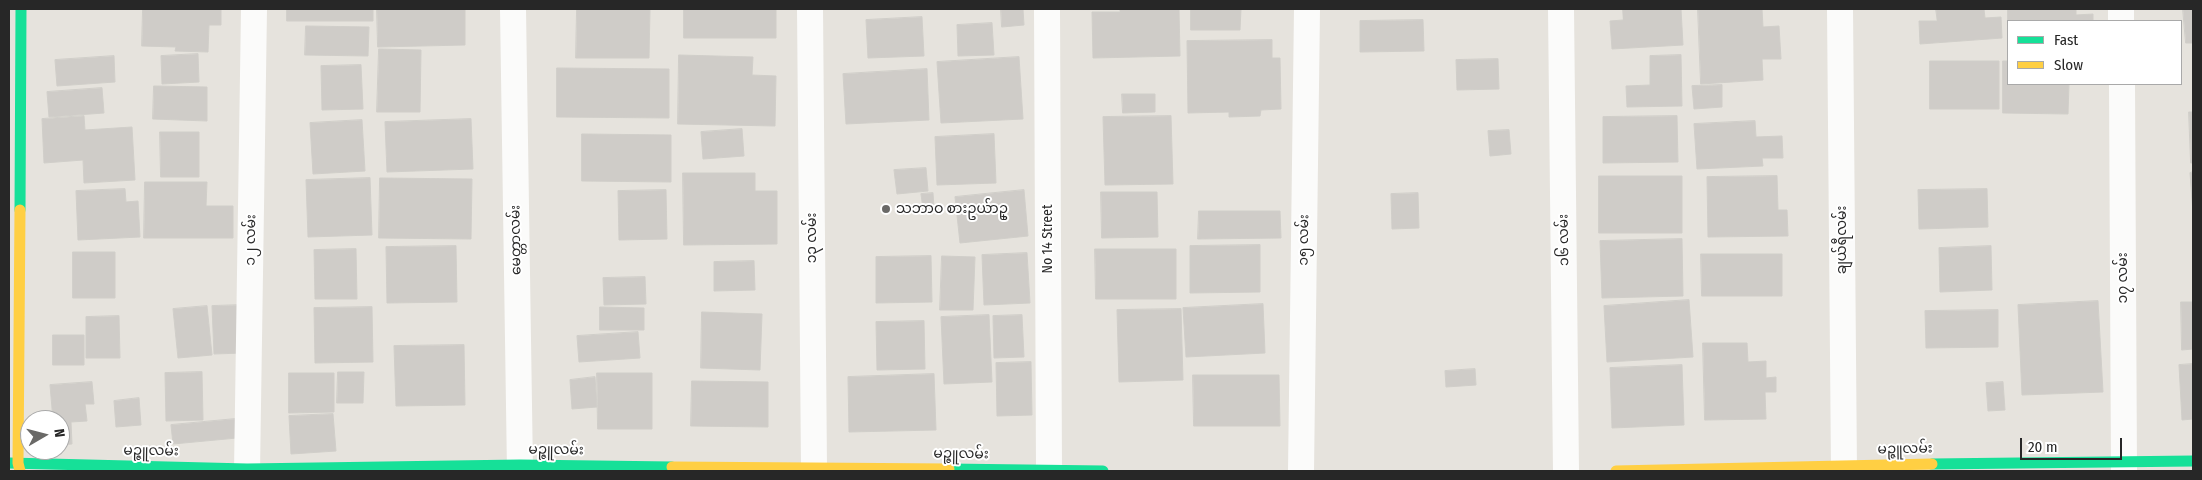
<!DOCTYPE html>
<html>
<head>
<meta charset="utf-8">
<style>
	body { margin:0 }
	#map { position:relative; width:2202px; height:480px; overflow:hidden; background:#e6e3dd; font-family:"Fira Sans Condensed",sans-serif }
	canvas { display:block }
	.frame { position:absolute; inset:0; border:10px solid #272727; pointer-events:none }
	.legend { position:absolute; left:2007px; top:20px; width:175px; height:65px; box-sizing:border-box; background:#fff; border:1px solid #a9a9a9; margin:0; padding:6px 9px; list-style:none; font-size:15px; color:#272727 }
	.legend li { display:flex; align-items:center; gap:10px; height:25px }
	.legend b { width:25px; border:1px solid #a9a9a9 }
	.north { position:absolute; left:20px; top:410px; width:50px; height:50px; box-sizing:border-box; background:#fff; border:1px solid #a9a9a9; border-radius:50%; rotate:82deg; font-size:14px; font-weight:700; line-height:20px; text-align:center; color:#272727 }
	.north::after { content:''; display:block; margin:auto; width:18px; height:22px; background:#6a6967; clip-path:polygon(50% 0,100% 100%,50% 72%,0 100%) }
	.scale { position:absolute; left:2020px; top:438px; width:102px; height:22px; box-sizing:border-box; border:2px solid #272727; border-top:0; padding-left:6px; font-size:15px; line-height:18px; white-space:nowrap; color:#272727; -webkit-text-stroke:4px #fff; paint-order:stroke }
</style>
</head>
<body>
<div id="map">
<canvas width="2202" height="480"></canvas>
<div class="frame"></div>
<ul class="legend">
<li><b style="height:6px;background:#16e098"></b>Fast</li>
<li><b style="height:6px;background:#ffcf43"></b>Slow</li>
</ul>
<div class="north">N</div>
<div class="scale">20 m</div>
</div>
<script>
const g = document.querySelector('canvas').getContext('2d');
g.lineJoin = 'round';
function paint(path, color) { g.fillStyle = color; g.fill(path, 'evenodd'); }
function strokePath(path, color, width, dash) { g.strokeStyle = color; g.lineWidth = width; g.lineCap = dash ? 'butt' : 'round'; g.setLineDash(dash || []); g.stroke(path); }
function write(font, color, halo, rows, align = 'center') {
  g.font = font + ' "Fira Sans Condensed","Noto Sans Myanmar",sans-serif'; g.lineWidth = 4; g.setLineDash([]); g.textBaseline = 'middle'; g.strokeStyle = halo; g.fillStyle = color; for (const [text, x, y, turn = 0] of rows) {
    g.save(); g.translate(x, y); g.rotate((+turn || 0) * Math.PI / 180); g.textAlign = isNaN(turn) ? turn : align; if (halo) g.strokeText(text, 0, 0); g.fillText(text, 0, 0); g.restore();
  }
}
const building = new Path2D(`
	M 143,9 L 221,9 L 221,25 L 209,25 L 208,52 L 175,51 L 176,47 L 142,46 Z
	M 287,9 L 373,9 L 373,21 L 287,21 Z
	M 377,9 L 465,9 L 465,45 L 378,47 Z
	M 577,9 L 650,9 L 649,58 L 576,58 Z
	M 684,9 L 776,9 L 776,38 L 684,38 Z
	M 1001,9 L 1023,9 L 1024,25 L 1002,27 Z
	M 1120,9 L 1179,9 L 1180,56 L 1093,58 L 1092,12 L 1120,12 Z
	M 1191,9 L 1241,9 L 1240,30 L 1191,30 Z
	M 1623,9 L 1681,9 L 1683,45 L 1612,49 L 1610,21 L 1623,20 Z
	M 1698,9 L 1762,9 L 1763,27 L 1779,26 L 1781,59 L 1762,59 L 1763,80 L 1701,84 Z
	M 1936,9 L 1984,9 L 1985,18 L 2001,17 L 2002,38 L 1920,44 L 1919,21 L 1937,21 Z
	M 2008,9 L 2076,9 L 2076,15 L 2093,14 L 2093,21 L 2008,21 Z
	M 2183,9 L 2193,9 L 2193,43 L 2186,43 Z
	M 922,17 L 924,56 L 868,58 L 866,20 Z
	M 1423,20 L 1424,51 L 1360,52 L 1360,21 Z
	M 992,23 L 994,55 L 958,56 L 957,25 Z
	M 306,26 L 369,27 L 368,56 L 305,55 Z
	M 1272,40 L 1272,58 L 1280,58 L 1281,109 L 1261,110 L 1260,116 L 1229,117 L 1229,112 L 1188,113 L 1187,41 Z
	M 379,49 L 421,50 L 420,112 L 377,112 Z
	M 198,54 L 199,82 L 162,84 L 161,56 Z
	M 679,55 L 753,57 L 752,75 L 776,76 L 775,126 L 678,124 Z
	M 1681,55 L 1682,106 L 1627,107 L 1626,86 L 1650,85 L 1650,56 Z
	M 114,56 L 115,82 L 57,86 L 55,60 Z
	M 1019,57 L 1023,119 L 941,123 L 937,62 Z
	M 1498,59 L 1499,89 L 1457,90 L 1456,60 Z
	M 1930,61 L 1999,61 L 1999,109 L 1930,109 Z
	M 2003,61 L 2008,61 L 2008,84 L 2069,84 L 2068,114 L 2003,113 Z
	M 361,65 L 363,109 L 322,110 L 321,66 Z
	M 557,68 L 669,69 L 669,118 L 557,117 Z
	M 927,69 L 929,120 L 846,124 L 843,74 Z
	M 1722,85 L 1722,107 L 1694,109 L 1692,86 Z
	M 154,86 L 207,87 L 207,121 L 153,119 Z
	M 102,88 L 104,113 L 49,117 L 47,92 Z
	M 1122,94 L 1155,94 L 1155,112 L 1123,113 Z
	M 2189,112 L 2193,112 L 2193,163 L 2191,163 Z
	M 84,116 L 85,130 L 132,127 L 135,180 L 84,183 L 83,160 L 44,163 L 42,119 Z
	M 1171,116 L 1173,184 L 1105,185 L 1103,117 Z
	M 1677,116 L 1678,162 L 1603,163 L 1603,117 Z
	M 471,119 L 473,169 L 387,172 L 385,122 Z
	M 362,120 L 365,171 L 313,174 L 310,123 Z
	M 1755,121 L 1756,137 L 1782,136 L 1783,158 L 1762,158 L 1763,166 L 1697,169 L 1694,124 Z
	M 742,129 L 744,156 L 703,159 L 701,132 Z
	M 1509,130 L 1511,154 L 1490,156 L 1488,131 Z
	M 160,132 L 199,132 L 199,177 L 161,177 Z
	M 582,134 L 671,135 L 671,182 L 582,181 Z
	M 994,134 L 996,183 L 937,185 L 935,137 Z
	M 926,168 L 928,191 L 897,194 L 894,170 Z
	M 2193,172 L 2193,213 L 2190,173 Z
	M 683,173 L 755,173 L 755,191 L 777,191 L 777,244 L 684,245 Z
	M 1599,176 L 1682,176 L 1682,233 L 1599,233 Z
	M 1777,176 L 1778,210 L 1787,210 L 1788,236 L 1708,237 L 1707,177 Z
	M 370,178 L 372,235 L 308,237 L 306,180 Z
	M 380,178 L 472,179 L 471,239 L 379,238 Z
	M 145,182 L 207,182 L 206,206 L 233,206 L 233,238 L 144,238 Z
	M 125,189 L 126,202 L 138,201 L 140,237 L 78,240 L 76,191 Z
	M 1987,189 L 1988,227 L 1919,229 L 1918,190 Z
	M 666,190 L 667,239 L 619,240 L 618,191 Z
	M 1024,190 L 1028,236 L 960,243 L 955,197 Z
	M 1101,192 L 1157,192 L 1158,237 L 1102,238 Z
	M 933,193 L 934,208 L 923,209 L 921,194 Z
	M 1418,193 L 1419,228 L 1392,229 L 1391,194 Z
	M 1199,211 L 1280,211 L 1281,238 L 1198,239 Z
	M 1682,239 L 1683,296 L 1602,298 L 1600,241 Z
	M 1260,245 L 1260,292 L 1190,293 L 1190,246 Z
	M 456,246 L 457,302 L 387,303 L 386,247 Z
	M 1991,246 L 1992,290 L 1940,292 L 1939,248 Z
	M 356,249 L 357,299 L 315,299 L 314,250 Z
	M 1095,249 L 1176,249 L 1176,299 L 1096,299 Z
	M 73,252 L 115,252 L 115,298 L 73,298 Z
	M 1027,253 L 1030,303 L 984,305 L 982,255 Z
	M 1701,254 L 1782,254 L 1782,296 L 1702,296 Z
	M 931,256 L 932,302 L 876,303 L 876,257 Z
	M 942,256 L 975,257 L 973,310 L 940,310 Z
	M 754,261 L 755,290 L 714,291 L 714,262 Z
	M 645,277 L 646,304 L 604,305 L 603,278 Z
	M 1689,300 L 1693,357 L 1607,362 L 1604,306 Z
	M 2098,301 L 2103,392 L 2022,395 L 2018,305 Z
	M 2181,302 L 2193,302 L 2193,349 L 2182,350 Z
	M 1263,304 L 1265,353 L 1186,357 L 1183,308 Z
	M 242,305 L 243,353 L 214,354 L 212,306 Z
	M 207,306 L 212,355 L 178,358 L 173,309 Z
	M 372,307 L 373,362 L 315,363 L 314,308 Z
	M 600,307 L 644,308 L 644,330 L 600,330 Z
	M 1181,309 L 1183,380 L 1119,382 L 1117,310 Z
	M 1998,310 L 1998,347 L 1926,348 L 1925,311 Z
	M 702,312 L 762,314 L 760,370 L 701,368 Z
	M 989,315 L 992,382 L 944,384 L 941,317 Z
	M 1022,315 L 1024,357 L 994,358 L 993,316 Z
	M 119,316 L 120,358 L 86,358 L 86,317 Z
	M 924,321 L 925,369 L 877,370 L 876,322 Z
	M 638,332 L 640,358 L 579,362 L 577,336 Z
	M 53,335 L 84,335 L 84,365 L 53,365 Z
	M 1703,343 L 1747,343 L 1748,362 L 1766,361 L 1766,378 L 1776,377 L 1776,392 L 1765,392 L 1766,419 L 1705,420 Z
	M 464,345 L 465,405 L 396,406 L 394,346 Z
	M 1031,362 L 1032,415 L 997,416 L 996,363 Z
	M 2193,364 L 2193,419 L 2182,420 L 2179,365 Z
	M 1682,365 L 1684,425 L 1612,428 L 1610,368 Z
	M 1475,369 L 1476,385 L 1446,387 L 1445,371 Z
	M 202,372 L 203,420 L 166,421 L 165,373 Z
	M 338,372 L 364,372 L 363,403 L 337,403 Z
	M 289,373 L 334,373 L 334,412 L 289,413 Z
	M 597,373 L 652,373 L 652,429 L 598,429 Z
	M 934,374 L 936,430 L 849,432 L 848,377 Z
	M 1193,375 L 1279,375 L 1280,426 L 1194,426 Z
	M 595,377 L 597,407 L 572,409 L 570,380 Z
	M 692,381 L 768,382 L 768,427 L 691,426 Z
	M 92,382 L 94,404 L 85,404 L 87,421 L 71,422 L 72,444 L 60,445 L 60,420 L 53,420 L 50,385 Z
	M 2003,382 L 2005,410 L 1988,411 L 1986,383 Z
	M 139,398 L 141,425 L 116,427 L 114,401 Z
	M 333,414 L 336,451 L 291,454 L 289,416 Z
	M 235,419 L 237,438 L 173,444 L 171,425 Z`);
paint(building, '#cfccc8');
strokePath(building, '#d0cec9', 1);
strokePath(new Path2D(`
	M 513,9 L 520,471
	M 810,9 L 814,468
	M 1047,9 L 1049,470
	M 1561,9 L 1566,471
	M 1840,9 L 1844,471
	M 2121,9 L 2121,21
	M 2122,84 L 2124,471
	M 247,471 L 254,9
	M 1301,471 L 1307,9`), '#fbfbfa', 26);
strokePath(new Path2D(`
	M 20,210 L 21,9
	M 9,463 L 247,469 L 520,465 L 672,467
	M 1932,464 L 2193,461
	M 949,469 L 1103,471`), '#16e098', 11);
strokePath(new Path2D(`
	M 20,210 L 18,463 L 20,471
	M 672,467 L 949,469
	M 1616,471 L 1932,464`), '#ffcf43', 11);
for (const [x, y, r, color] of [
	[886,209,5,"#6a6967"]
]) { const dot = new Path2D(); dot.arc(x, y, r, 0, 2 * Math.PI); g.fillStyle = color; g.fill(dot); strokePath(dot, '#fff', 2); }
write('14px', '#272727', '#fff', [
	["သဘာဝ စားဥယ်ာဥ္",896,209]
], 'left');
write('14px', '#272727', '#fff', [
	["၁၃ လမ်း",812,238,-90],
	["No 14 Street",1048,239,-90],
	["၁၂ လမ်း",251,240,-89],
	["မေတ္တာလမ်း",516,240,-91],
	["၁၅ လမ်း",1304,240,-89],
	["၁၆ လမ်း",1564,240,-91],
	["ချယ်ရီလမ်း",1842,240,-90],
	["၁၇ လမ်း",2123,278,-90],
	["မဉ္ဇူလမ်း",1905,449,-1],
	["မဉ္ဇူလမ်း",556,450,1],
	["မဉ္ဇူလမ်း",151,451,1],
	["မဉ္ဇူလမ်း",961,454,1]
]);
</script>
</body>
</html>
